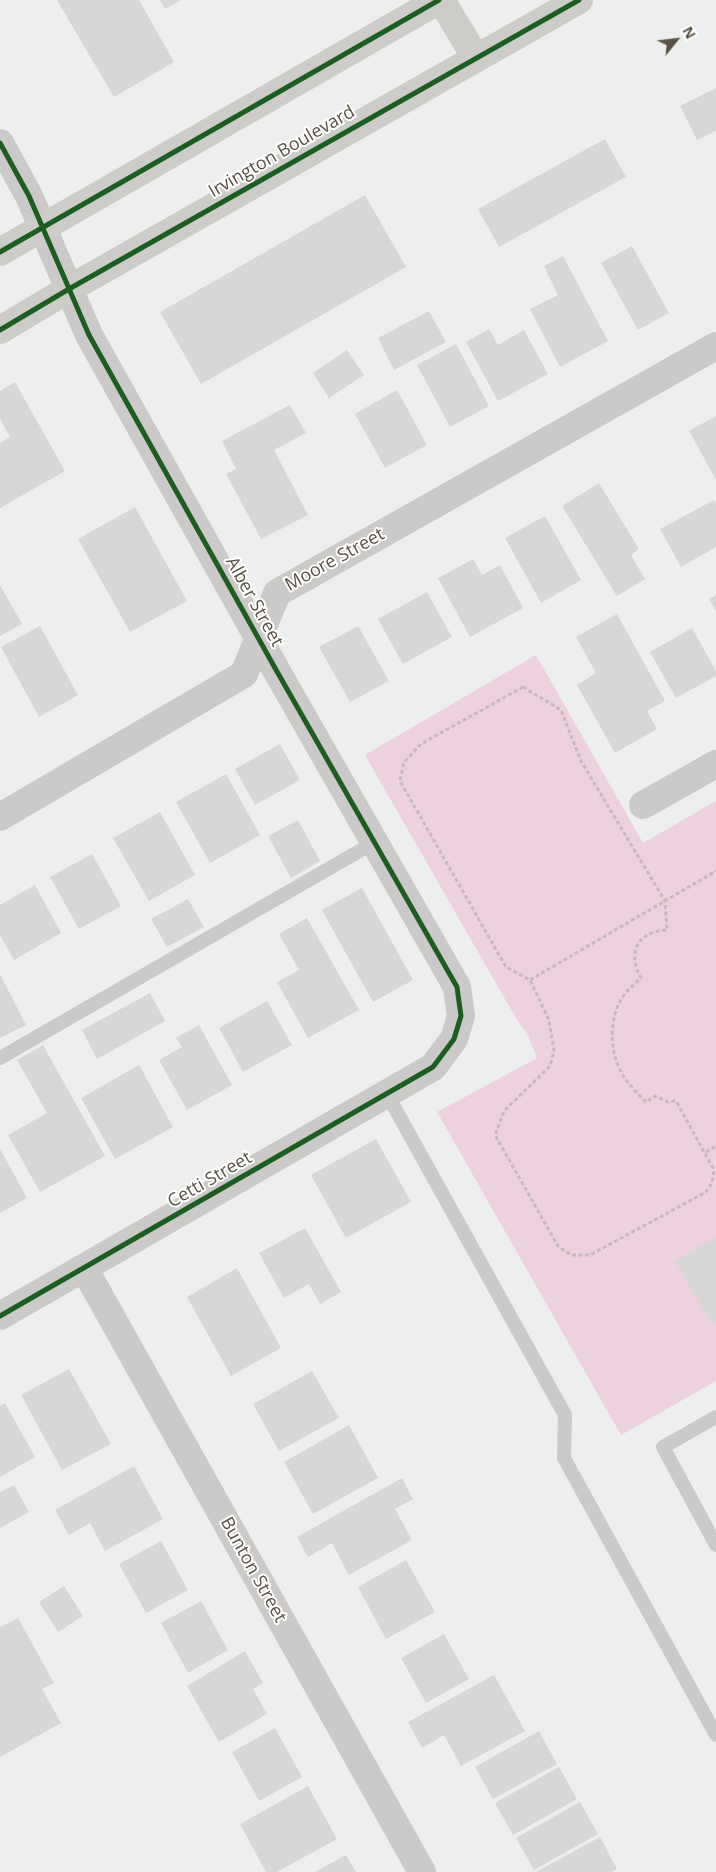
<!DOCTYPE html>
<html>
<head>
<meta charset="utf-8">
<style>
	body { margin:0 }
	#map { position:relative; width:716px; height:1872px; overflow:hidden; background:#edeeee; font-family:"Open Sans",sans-serif }
	canvas { display:block }
	.north { position:absolute; left:651px; top:15px; width:50px; height:50px; -webkit-text-stroke:4px #fff; paint-order:stroke; rotate:61deg; font-size:14px; font-weight:700; line-height:20px; text-align:center; color:#5a5345 }
	.north::after { content:''; display:block; margin:auto; width:18px; height:22px; background:#5a5345; clip-path:polygon(50% 0,100% 100%,50% 72%,0 100%) }
</style>
</head>
<body>
<div id="map">
<canvas width="716" height="1872"></canvas>
<div class="north">N</div>
</div>
<script>
const g = document.querySelector('canvas').getContext('2d');
g.lineJoin = 'round';
function paint(path, color) { g.fillStyle = color; g.fill(path, 'evenodd'); }
function strokePath(path, color, width, dash) { g.strokeStyle = color; g.lineWidth = width; g.lineCap = dash ? 'butt' : 'round'; g.setLineDash(dash || []); g.stroke(path); }
function write(font, color, halo, rows, align = 'center') {
  g.font = font + ' "Open Sans",sans-serif'; g.lineWidth = 4; g.setLineDash([]); g.textBaseline = 'middle'; g.strokeStyle = halo; g.fillStyle = color; for (const [text, x, y, turn = 0] of rows) {
    g.save(); g.translate(x, y); g.rotate((+turn || 0) * Math.PI / 180); g.textAlign = isNaN(turn) ? turn : align; if (halo) g.strokeText(text, 0, 0); g.fillText(text, 0, 0); g.restore();
  }
}
paint(new Path2D(`
	M 536,655 L 643,843 L 716,801 L 716,1381 L 621,1435 L 437,1112 L 537,1058 L 527,1033 L 517,1020 L 365,755 Z`), '#eed1de');
paint(new Path2D(`
	M 57,0 L 139,0 L 174,62 L 114,97 Z
	M 160,0 L 181,0 L 165,9 Z
	M 716,88 L 716,131 L 697,140 L 680,106 Z
	M 605,139 L 626,177 L 499,247 L 478,209 Z
	M 365,195 L 406,267 L 201,384 L 160,312 Z
	M 632,246 L 669,313 L 638,330 L 601,263 Z
	M 563,256 L 608,341 L 560,367 L 530,309 L 558,295 L 544,266 Z
	M 429,311 L 446,342 L 394,370 L 378,338 Z
	M 489,329 L 498,345 L 524,330 L 548,374 L 498,401 L 466,342 Z
	M 456,344 L 489,406 L 450,427 L 417,365 Z
	M 347,350 L 364,375 L 329,398 L 313,373 Z
	M 15,382 L 65,471 L 0,508 L 0,443 L 10,437 L 0,419 L 0,391 Z
	M 397,390 L 427,445 L 385,468 L 355,414 Z
	M 290,405 L 306,433 L 274,450 L 308,515 L 261,539 L 226,474 L 236,469 L 222,441 Z
	M 716,416 L 716,480 L 689,431 Z
	M 599,483 L 639,549 L 631,555 L 645,579 L 617,596 L 562,506 Z
	M 714,500 L 716,503 L 716,547 L 681,567 L 660,529 Z
	M 135,507 L 187,601 L 130,632 L 78,539 Z
	M 545,516 L 581,580 L 541,603 L 505,538 Z
	M 473,559 L 482,575 L 500,565 L 523,608 L 470,637 L 438,578 Z
	M 0,585 L 22,624 L 0,636 Z
	M 427,592 L 452,637 L 403,664 L 378,619 Z
	M 716,595 L 716,611 L 709,599 Z
	M 617,614 L 665,701 L 647,711 L 657,729 L 615,753 L 577,685 L 596,673 L 576,637 Z
	M 40,626 L 78,695 L 39,717 L 1,647 Z
	M 358,626 L 389,681 L 350,702 L 319,647 Z
	M 692,628 L 716,671 L 716,676 L 676,698 L 650,652 Z
	M 280,744 L 300,780 L 255,805 L 235,769 Z
	M 226,774 L 260,835 L 210,863 L 176,802 Z
	M 160,812 L 195,875 L 149,901 L 113,838 Z
	M 298,820 L 320,861 L 291,878 L 268,836 Z
	M 92,854 L 121,906 L 79,929 L 50,877 Z
	M 35,885 L 61,933 L 14,960 L 0,935 L 0,905 Z
	M 362,888 L 413,980 L 373,1002 L 322,910 Z
	M 188,899 L 204,927 L 167,947 L 151,919 Z
	M 307,918 L 359,1010 L 308,1038 L 277,982 L 299,970 L 279,934 Z
	M 0,974 L 26,1025 L 0,1038 Z
	M 150,993 L 165,1021 L 97,1059 L 82,1030 Z
	M 267,1001 L 292,1045 L 243,1072 L 219,1028 Z
	M 199,1025 L 232,1085 L 187,1110 L 159,1060 L 182,1047 L 176,1038 Z
	M 43,1045 L 105,1156 L 40,1192 L 8,1135 L 47,1113 L 17,1060 Z
	M 139,1065 L 173,1127 L 115,1159 L 81,1098 Z
	M 376,1139 L 411,1202 L 346,1238 L 311,1175 Z
	M 0,1149 L 27,1198 L 0,1213 Z
	M 305,1228 L 341,1292 L 320,1304 L 309,1284 L 284,1298 L 259,1253 Z
	M 716,1237 L 716,1323 L 712,1325 L 675,1261 Z
	M 237,1268 L 281,1348 L 231,1376 L 187,1297 Z
	M 69,1369 L 111,1444 L 62,1470 L 21,1395 Z
	M 312,1371 L 339,1418 L 279,1451 L 253,1404 Z
	M 5,1403 L 35,1457 L 0,1477 L 0,1406 Z
	M 349,1425 L 378,1478 L 313,1514 L 284,1462 Z
	M 134,1466 L 163,1519 L 105,1551 L 90,1523 L 69,1535 L 55,1510 Z
	M 402,1478 L 413,1499 L 395,1509 L 412,1540 L 349,1575 L 332,1543 L 308,1557 L 297,1537 Z
	M 14,1485 L 29,1512 L 0,1528 L 0,1492 Z
	M 161,1541 L 188,1590 L 146,1613 L 119,1564 Z
	M 406,1560 L 435,1612 L 386,1639 L 358,1587 Z
	M 64,1586 L 83,1616 L 58,1632 L 39,1602 Z
	M 201,1601 L 228,1650 L 188,1673 L 161,1623 Z
	M 18,1618 L 54,1683 L 42,1689 L 61,1723 L 0,1757 L 0,1627 Z
	M 444,1634 L 469,1679 L 426,1703 L 401,1658 Z
	M 245,1651 L 263,1683 L 253,1689 L 267,1714 L 219,1742 L 187,1686 Z
	M 494,1675 L 525,1731 L 461,1766 L 444,1735 L 422,1748 L 408,1722 Z
	M 275,1728 L 302,1777 L 259,1801 L 232,1752 Z
	M 539,1731 L 557,1764 L 493,1799 L 475,1767 Z
	M 559,1767 L 577,1799 L 513,1835 L 495,1803 Z
	M 308,1786 L 337,1839 L 277,1872 L 266,1872 L 240,1824 Z
	M 580,1802 L 598,1834 L 534,1870 L 516,1838 Z
	M 600,1837 L 617,1869 L 611,1872 L 536,1872 Z
	M 346,1855 L 356,1872 L 315,1872 Z`), '#d7d7d5');
strokePath(new Path2D(`
	M 523,687 L 561,710 L 581,761 L 665,901 L 667,930 C 637,931 627,953 641,978 C 636,983 629,988 625,994 C 610,1012 609,1045 618,1065 C 624,1080 635,1091 646,1102 L 655,1096 L 668,1102 L 676,1101 L 714,1170 L 712,1183 L 706,1192 L 590,1255 L 571,1255 L 558,1246 L 495,1135 L 504,1111 L 550,1066 L 554,1051 L 549,1020 L 530,980 L 506,967 L 400,781 L 404,762 L 421,744 Z
	M 530,980 L 716,871
	M 706,1152 L 716,1146`), '#c6bbbc', 3, [4, 2.5]);
strokePath(new Path2D(`
	M 0,1058 L 375,842
	M 387,1094 L 565,1415 L 564,1458 L 716,1735
	M 716,1417 L 663,1447 L 716,1545`), '#cccac8', 14);
strokePath(new Path2D(`
	M 0,143 L 29,196 L 89,335 L 275,668 L 457,987 L 461,1016 L 454,1039 L 433,1067 L 0,1316
	M 643,805 L 716,764
	M 0,817 L 244,674 L 277,593 L 716,346
	M 84,1268 L 422,1872`), '#cccac8', 28);
strokePath(new Path2D(`
	M 441,0 L 476,58
	M 0,252 L 439,0
	M 0,330 L 69,289 L 579,0`), '#ceccc8', 28);
strokePath(new Path2D(`
	M 0,143 L 29,196 L 89,335 L 275,668 L 457,987 L 461,1016 L 454,1039 L 433,1067 L 0,1316
	M 0,252 L 439,0
	M 0,330 L 69,289 L 579,0`), '#1b5e20', 5);
write('18px', '#5a5345', '#fff', [
	["Irvington Boulevard",282,152,-30],
	["Moore Street",335,560,-29],
	["Alber Street",254,602,61],
	["Cetti Street",210,1180,-30],
	["Bunton Street",253,1570,61]
]);
</script>
</body>
</html>
